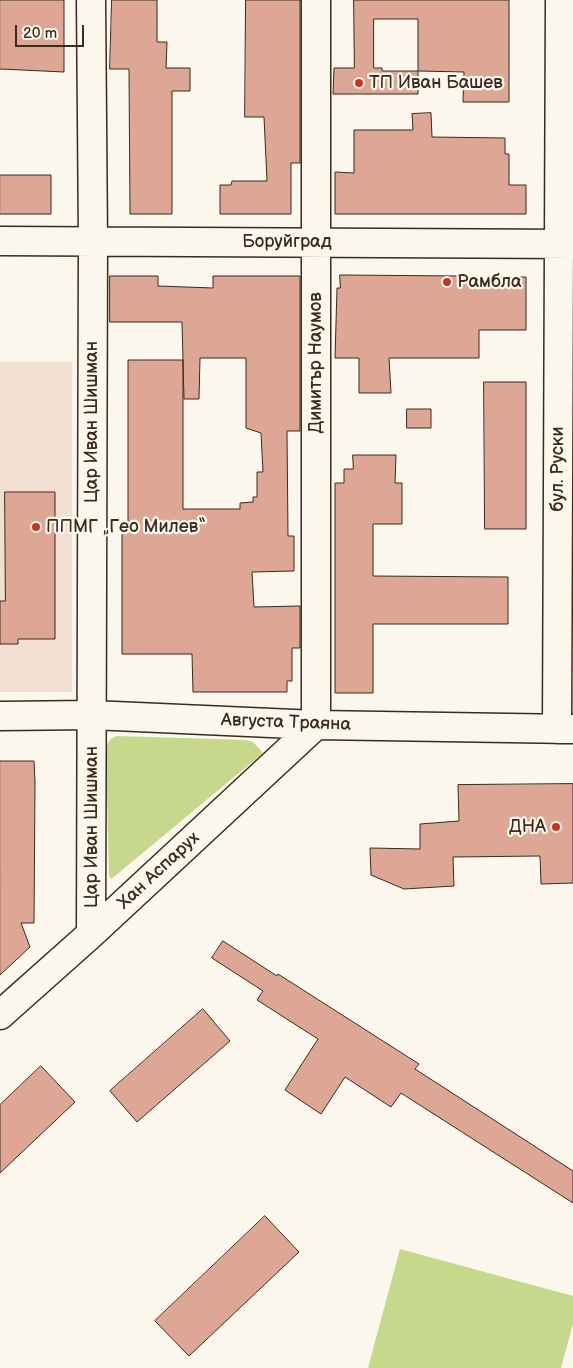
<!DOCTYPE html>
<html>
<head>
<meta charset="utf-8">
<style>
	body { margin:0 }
	#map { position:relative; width:573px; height:1368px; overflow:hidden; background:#fbf7ec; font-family:"Balsamiq Sans",sans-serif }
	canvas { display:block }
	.scale { position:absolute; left:15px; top:25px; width:69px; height:22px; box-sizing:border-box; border:2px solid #3b2a1e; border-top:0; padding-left:6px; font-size:15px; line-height:18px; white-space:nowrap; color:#3b2a1e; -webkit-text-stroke:4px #fbf7ec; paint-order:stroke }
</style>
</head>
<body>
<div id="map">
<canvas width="573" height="1368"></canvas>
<div class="scale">20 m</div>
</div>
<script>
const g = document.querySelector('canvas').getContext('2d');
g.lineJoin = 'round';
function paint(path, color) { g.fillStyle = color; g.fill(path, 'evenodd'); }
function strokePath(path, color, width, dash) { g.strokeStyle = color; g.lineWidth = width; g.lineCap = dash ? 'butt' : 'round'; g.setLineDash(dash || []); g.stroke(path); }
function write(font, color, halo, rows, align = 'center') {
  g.font = font + ' "Balsamiq Sans",sans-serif'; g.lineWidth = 4.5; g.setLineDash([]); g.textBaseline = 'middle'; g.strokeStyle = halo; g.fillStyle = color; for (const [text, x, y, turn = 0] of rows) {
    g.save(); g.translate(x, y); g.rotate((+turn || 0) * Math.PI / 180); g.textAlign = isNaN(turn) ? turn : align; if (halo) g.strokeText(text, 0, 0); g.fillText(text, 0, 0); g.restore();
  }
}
paint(new Path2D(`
	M 0,362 L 72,362 L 72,692 L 0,692 Z`), '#f2dfd2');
paint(new Path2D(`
	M 117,736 L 246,740 L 253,742 L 263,753 L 115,876 L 111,879 L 109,876 L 106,748 C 108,742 110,738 117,736 Z
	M 400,1249 L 573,1296 L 573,1324 L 561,1368 L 368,1368 Z`), '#c7d88c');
const building = new Path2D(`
	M 0,0 L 64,0 L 64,72 L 0,69 Z
	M 112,0 L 157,0 L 157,42 L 167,42 L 166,68 L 190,68 L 190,91 L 172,91 L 172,214 L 130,214 L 129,69 L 110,69 Z
	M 246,0 L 300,0 L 300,163 L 291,163 L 291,214 L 220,214 L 220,185 L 231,185 L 232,181 L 267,181 L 264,117 L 245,117 Z
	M 354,0 L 509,0 L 509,102 L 463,102 L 464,72 L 418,71 L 418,94 L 333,94 L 334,68 L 354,68 ZM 374,19 L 418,19 L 418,71 L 382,71 L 382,68 L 374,68 Z
	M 431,113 L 432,137 L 505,138 L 505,154 L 509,154 L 509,185 L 526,185 L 526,214 L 335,214 L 335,172 L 354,173 L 354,130 L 413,130 L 412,114 Z
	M 0,175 L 51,175 L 51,214 L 0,214 Z
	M 340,275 L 460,276 L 489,283 L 489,277 L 526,277 L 526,330 L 479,330 L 479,358 L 389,358 L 391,393 L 359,393 L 359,358 L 335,358 L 337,288 L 340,288 Z
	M 110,276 L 158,276 L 158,286 L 213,288 L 213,276 L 300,276 L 300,431 L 287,431 L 288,536 L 294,536 L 294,571 L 252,572 L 254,607 L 300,606 L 300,648 L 292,648 L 292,681 L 287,681 L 287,692 L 193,692 L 192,654 L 122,654 L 122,529 L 128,529 L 128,360 L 183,360 L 183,509 L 240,509 L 240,503 L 253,502 L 253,497 L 257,497 L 257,472 L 263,472 L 261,433 L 246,428 L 246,358 L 200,358 L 199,399 L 184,399 L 182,322 L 110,322 Z
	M 484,382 L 526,382 L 526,529 L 485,529 Z
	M 407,409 L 431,409 L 431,428 L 407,428 Z
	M 353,455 L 396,455 L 395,483 L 402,483 L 402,524 L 373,524 L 373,576 L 508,577 L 508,624 L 373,624 L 373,693 L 335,693 L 335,483 L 344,483 L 344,469 L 353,469 Z
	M 5,492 L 55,492 L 55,639 L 18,639 L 18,644 L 0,644 L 0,601 L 5,601 Z
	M 0,761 L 34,761 L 35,782 L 34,923 L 21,923 L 30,947 L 0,975 Z
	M 573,784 L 573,883 L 541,884 L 540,856 L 453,857 L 454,886 L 404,889 L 371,875 L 370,848 L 420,849 L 420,824 L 459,821 L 458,785 Z
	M 223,941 L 277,976 L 278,974 L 419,1064 L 415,1069 L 573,1171 L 573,1203 L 401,1093 L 391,1107 L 345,1077 L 321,1114 L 285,1090 L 318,1039 L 257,1000 L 263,991 L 212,958 Z
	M 203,1009 L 230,1041 L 137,1122 L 110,1091 Z
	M 41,1066 L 75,1102 L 0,1173 L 0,1105 Z
	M 265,1216 L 299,1252 L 189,1356 L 155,1321 Z`);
paint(building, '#dda695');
strokePath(building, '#3b2a1e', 1);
const minor = new Path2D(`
	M 91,0 L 93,241 L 91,934
	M 316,0 L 316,725
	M 0,241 L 573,244
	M 0,716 L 92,715 L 316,725 L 573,729
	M 557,729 L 560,0
	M 0,1015 L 91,934 L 316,725`);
strokePath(minor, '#3b2a1e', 31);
strokePath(minor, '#fbf7ec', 28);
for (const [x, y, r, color] of [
	[359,83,5,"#c8321e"],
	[447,282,5,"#c8321e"],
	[36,527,5,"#c8321e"],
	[556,827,5,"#c8321e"]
]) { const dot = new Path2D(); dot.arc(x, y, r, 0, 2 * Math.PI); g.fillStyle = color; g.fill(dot); strokePath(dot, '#fbf7ec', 2); }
write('18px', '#3b2a1e', '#fbf7ec', [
	["ТП Иван Башев",369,83],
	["Рамбла",457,282],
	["ППМГ „Гео Милев“",46,527],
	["ДНА",546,827,"right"]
], 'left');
write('18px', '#3b2a1e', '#fbf7ec', [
	["Боруйград",287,242],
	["Димитър Наумов",316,363,-90],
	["Цар Иван Шишман",92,422,-90],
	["бул. Руски",558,469,-90],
	["Августа Траяна",286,723,2],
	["Цар Иван Шишман",92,827,-90],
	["Хан Аспарух",159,871,-43]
]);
</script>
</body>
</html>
